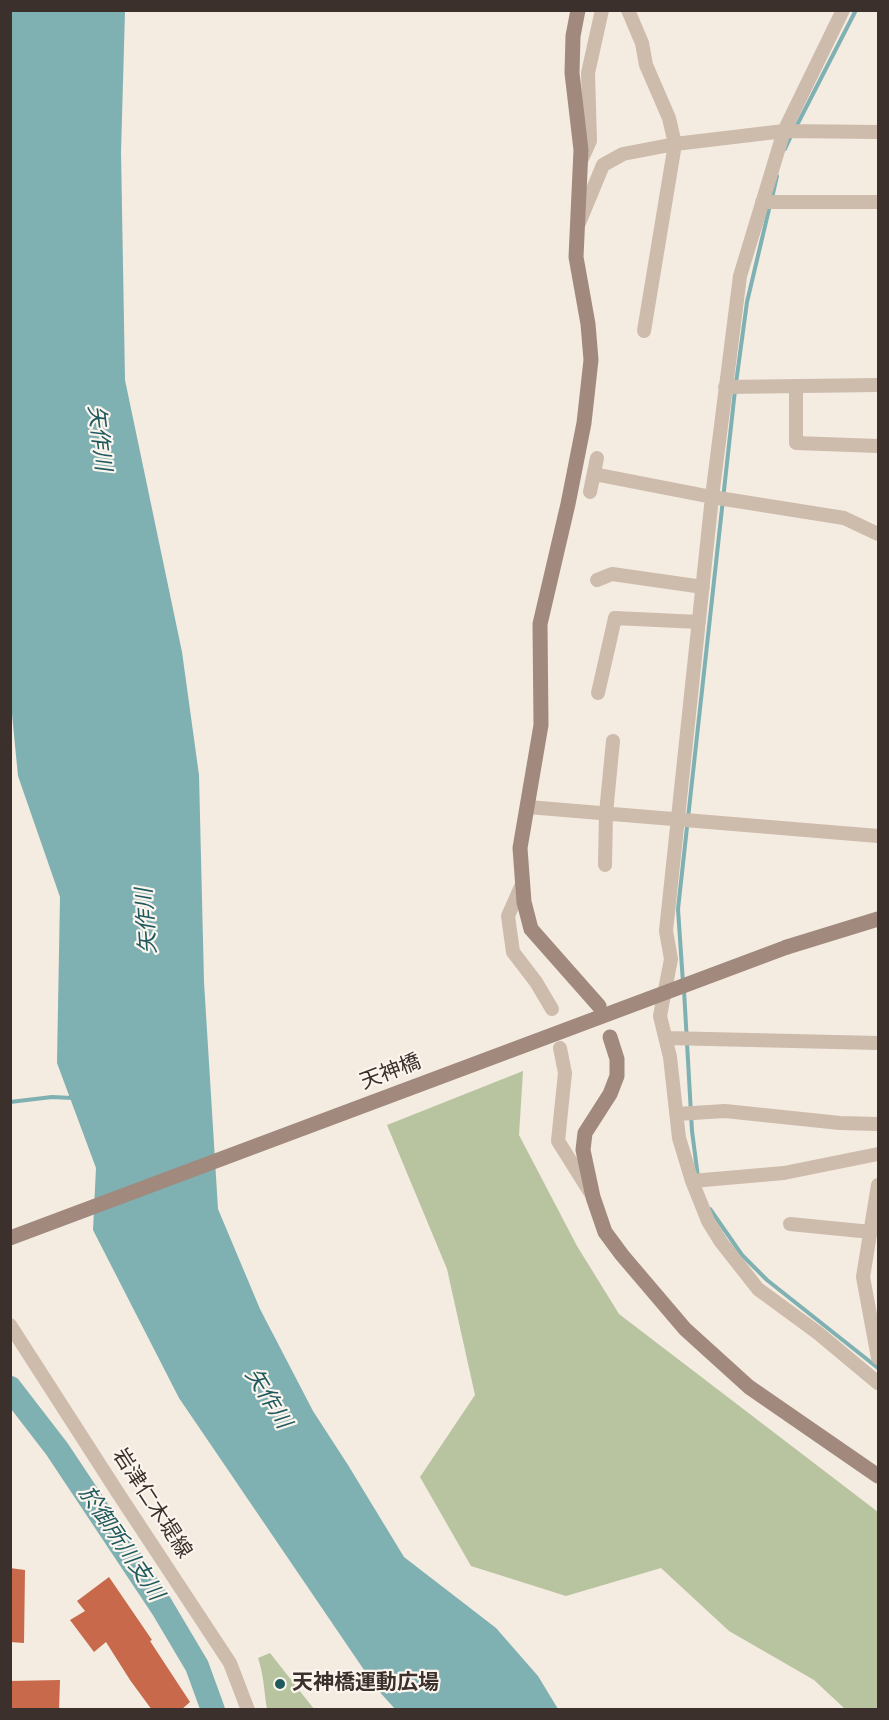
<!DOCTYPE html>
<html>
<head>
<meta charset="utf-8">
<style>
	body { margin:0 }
	#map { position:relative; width:889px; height:1720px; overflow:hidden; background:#f4ebe1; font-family:"Nunito Sans",sans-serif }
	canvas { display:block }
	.frame { position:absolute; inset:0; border:12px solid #3b302b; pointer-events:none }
</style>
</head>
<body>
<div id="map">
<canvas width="889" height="1720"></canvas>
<div class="frame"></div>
</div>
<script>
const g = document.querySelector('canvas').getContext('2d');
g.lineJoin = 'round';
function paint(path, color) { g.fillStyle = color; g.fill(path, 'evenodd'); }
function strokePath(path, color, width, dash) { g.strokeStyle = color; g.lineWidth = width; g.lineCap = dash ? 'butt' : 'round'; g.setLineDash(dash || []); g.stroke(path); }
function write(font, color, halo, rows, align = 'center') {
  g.font = font + ' "Nunito Sans","Noto Sans JP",sans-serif'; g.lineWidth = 4.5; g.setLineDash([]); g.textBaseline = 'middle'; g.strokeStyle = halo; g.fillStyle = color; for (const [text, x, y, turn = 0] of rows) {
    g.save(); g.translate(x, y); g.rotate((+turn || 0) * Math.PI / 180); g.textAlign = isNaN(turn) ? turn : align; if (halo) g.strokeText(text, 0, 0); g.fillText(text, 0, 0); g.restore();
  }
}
paint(new Path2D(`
	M 523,1071 L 519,1135 L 577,1246 L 619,1314 L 878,1512 L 878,1709 L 845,1709 L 814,1680 L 729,1631 L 661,1568 L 566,1596 L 471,1566 L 420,1477 L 475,1395 L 447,1269 L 387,1125 Z
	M 270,1653 L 314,1709 L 267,1709 C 264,1692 264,1675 258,1658 Z`), '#b8c4a0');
paint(new Path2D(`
	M 10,11 L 125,11 L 121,152 L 125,380 L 182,652 L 199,775 L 204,982 L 218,1209 L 260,1309 L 313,1411 L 348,1465 L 404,1557 L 496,1628 L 538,1676 L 558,1709 L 395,1709 L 377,1689 L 179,1398 L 93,1230 L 96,1168 L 57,1063 L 60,897 L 18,776 L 11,704 Z`), '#7fb0b2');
strokePath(new Path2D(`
	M 796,127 L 856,10
	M 785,149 L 792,134
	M 772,198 L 777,176
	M 736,383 L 747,302 L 770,205
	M 683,983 L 678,909 L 735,390
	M 684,990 L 692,1131 L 698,1177
	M 10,1102 L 52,1097 L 72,1098
	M 710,1209 L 742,1255 L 767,1280 L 878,1368`), '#7fb0b2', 4);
strokePath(new Path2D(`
	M 10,1388 L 57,1449 L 162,1607 L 197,1666 L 213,1710`), '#7fb0b2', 24);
paint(new Path2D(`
	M 10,1568 L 25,1570 L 24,1643 L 10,1642 Z
	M 109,1577 L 152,1640 L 150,1641 L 190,1702 L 181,1710 L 152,1710 L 130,1680 L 106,1642 L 94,1652 L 70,1620 L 85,1611 L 77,1601 Z
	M 60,1680 L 59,1710 L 10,1710 L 10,1681 Z`), '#c8694b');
strokePath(new Path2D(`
	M 628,10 L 642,43 L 646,65 L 669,118 L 675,144 L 644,331
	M 843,10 L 784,131 L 740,276 L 712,497 L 666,931 L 671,959 L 660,1016 L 670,1057 L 679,1138 L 692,1181 L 708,1221 L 721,1242 L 758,1289 L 818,1333 L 878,1383
	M 581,161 L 590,141 L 588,73 L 602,10
	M 762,202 L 878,202
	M 579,223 L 603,165 L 623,154 L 675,144 L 784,131 L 878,132
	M 796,386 L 796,443 L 878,446
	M 725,387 L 878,385
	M 594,474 L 712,497 L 844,518 L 878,534
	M 590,492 L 597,458
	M 597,580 L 612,574 L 703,587
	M 598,693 L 615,618 L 699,622
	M 528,807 L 878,836
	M 605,865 L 606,813 L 613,741
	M 523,882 L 508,916 L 513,952 L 536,982 L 552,1009
	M 666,1038 L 878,1043
	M 560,1048 L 565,1073 L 558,1141 L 590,1192
	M 677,1114 L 725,1111 L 840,1123 L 878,1124
	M 692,1181 L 784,1173 L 878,1154
	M 878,1185 L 863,1277 L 878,1358
	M 790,1224 L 871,1232
	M 10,1325 L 118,1493 L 230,1663 L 248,1710`), '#cdbbac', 14);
strokePath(new Path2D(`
	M 578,10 L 573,36 L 572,73 L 581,150 L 576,257 L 588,324 L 591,360 L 584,423 L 568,504 L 540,624 L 541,725 L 520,848 L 524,902 L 531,929 L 599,1006
	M 787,947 L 878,919
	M 610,1037 L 617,1059 L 617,1076 L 610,1094 L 585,1133 L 583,1150 L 593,1197 L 605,1232 L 622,1255 L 685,1329 L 749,1387 L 878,1476`), '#a18a7d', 15);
strokePath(new Path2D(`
	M 10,1238 L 787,947`), '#a18a7d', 15);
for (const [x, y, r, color] of [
	[280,1684,6,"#1f5a5e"]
]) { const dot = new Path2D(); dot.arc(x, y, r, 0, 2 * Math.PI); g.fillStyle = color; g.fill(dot); strokePath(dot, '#fbf5ee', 2); }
write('21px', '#3b302b', '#fbf5ee', [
	["天神橋",391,1073,-21],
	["岩津仁木堤線",151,1504,57]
]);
write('bold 21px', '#3b302b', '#fbf5ee', [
	["天神橋運動広場",292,1684]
], 'left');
write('italic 22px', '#1f5a5e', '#fbf5ee', [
	["矢作川",98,438,83],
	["矢作川",148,921,-94],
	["矢作川",267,1399,58],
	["於御所川支川",120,1544,56]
]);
</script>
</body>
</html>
